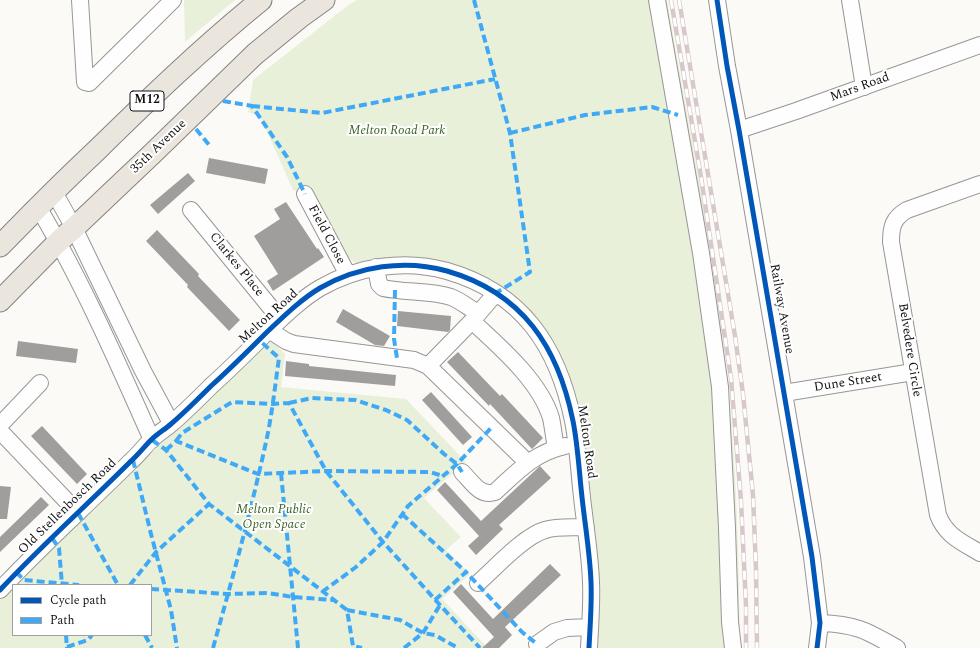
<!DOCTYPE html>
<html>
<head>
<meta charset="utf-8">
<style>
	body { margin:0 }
	#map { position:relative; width:980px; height:648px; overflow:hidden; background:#fcfaf7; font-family:Spectral,serif }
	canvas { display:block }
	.legend { position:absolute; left:12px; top:584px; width:140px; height:52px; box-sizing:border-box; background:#fff; border:1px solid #a0a0a0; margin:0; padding:5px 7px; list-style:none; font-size:12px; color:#111 }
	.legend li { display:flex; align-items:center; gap:8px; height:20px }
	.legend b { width:20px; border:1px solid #a0a0a0 }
</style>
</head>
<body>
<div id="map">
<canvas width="980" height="648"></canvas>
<ul class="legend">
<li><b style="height:5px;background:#0057b8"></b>Cycle path</li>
<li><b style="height:5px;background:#3fa9f5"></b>Path</li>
</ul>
</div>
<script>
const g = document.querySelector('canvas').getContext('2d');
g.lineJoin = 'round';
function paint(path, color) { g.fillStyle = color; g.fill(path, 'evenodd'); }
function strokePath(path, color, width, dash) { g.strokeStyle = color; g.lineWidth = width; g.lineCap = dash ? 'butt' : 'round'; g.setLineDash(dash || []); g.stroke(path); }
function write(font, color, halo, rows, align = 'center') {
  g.font = font + ' Spectral,serif'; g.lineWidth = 4; g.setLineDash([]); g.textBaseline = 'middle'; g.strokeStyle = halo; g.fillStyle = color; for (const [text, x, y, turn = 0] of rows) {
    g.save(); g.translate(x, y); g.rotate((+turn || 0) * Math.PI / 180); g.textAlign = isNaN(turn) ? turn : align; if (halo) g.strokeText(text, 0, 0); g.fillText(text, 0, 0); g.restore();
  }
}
paint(new Path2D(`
	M 184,0 L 235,0 L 185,42 Z
	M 357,0 L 667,0 C 689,128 715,256 728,386 C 737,473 739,560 740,648 L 596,648 L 576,401 C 569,369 558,346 538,320 L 434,260 L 403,257 L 372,260 L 357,264 L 347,257 L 310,188 L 299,193 L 293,190 L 263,123 L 258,116 L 248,112 L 253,80 L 347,6 Z
	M 273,342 L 285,354 L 281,387 L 406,399 L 466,462 L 424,498 L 461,537 L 446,550 L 470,574 L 442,599 L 488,648 L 0,648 L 0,600 L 13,585 L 13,635 L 151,635 L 151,585 L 13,585 L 267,343 Z`), '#e9f0d9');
paint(new Path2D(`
	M 209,158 L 268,169 L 265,184 L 206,173 Z
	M 188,173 L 195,181 L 158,214 L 150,205 Z
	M 286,202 L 317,249 L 318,248 L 324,257 L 273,291 L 267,281 L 278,274 L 254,236 L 280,219 L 274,209 Z
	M 157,230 L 199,274 L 198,276 L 240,320 L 229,331 L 187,287 L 188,285 L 146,241 Z
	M 343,309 L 390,336 L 384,346 L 375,345 L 336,322 Z
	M 398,311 L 451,316 L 450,330 L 448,332 L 397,326 Z
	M 18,341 L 78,349 L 76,363 L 16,356 Z
	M 458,352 L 500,396 L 502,394 L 543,438 L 532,449 L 490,404 L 489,406 L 447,362 Z
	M 286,361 L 309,364 L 309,366 L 396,375 L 395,386 L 285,376 Z
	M 431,392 L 472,437 L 463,445 L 422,400 Z
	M 42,426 L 87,474 L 77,484 L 31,436 Z
	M 540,466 L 551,478 L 499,525 L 503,529 L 476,555 L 468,546 L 479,536 L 437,490 L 445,482 L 481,521 Z
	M 0,486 L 11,487 L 7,519 L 0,519 Z
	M 41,497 L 49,505 L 0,552 L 0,537 Z
	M 550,564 L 561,575 L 505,627 L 512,635 L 499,648 L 482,648 L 494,637 L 453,592 L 461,584 L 493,619 Z`), '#a09e9c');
const minor = new Path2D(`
	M 80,0 L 85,82 L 89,83 L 173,0
	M 657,0 L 701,253 L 720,387 L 727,528 L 730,622 L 733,648
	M 717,0 L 727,66 L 739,130 L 812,557 L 820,623 L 817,648
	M 850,0 L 864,87
	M 739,130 L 796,111 L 980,45
	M 980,184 L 907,210 C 893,218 891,227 891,242 L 938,515 C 946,536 962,542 980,553
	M 54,192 L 74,228 L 143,371 L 171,423
	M 305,194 L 348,275
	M 38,207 C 82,281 117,361 152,440
	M 191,210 L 280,319
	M 376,267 L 379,284 L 383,288 C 405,293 430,290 451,297 C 461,301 469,308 478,313
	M 496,293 L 472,321 L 428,366 L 527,462
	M 472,321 C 499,346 540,381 551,418 C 553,427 554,438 556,448
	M 269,330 L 286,341 L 294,344 L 414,360 L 428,366
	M 784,393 L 913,372
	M 0,425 L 40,383
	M 0,431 L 78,513
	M 462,472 C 472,482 480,497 495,492 C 518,471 534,453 565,446
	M 478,583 C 495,568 524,536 545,530 C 558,526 573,528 586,527
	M 0,590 C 42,545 87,505 130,462 C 138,455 144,447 151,440 C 157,434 164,430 171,424 C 185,412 198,399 211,386 C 230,369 248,351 266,333 C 283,317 300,300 320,288 C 358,266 405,259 447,271 C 523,293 558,347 573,421 C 578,446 579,471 582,497 C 585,525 590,554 591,582 C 592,604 590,626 589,648
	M 820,623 C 856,624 867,631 897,648
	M 537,644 L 554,632 L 567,628 L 590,627`);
const major = new Path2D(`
	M 0,246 C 32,213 64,181 97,150 C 150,98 203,47 261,0
	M 0,301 L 58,242 L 74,228 L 152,154 L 255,54 L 299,18 L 324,0`);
strokePath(minor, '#979695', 18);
strokePath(major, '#848382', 23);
strokePath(minor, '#fffefe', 16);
strokePath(major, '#ebe6dd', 21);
const rail = new Path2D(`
	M 671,0 L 701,177 L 731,378 L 741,501 L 746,606 L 746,648
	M 679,0 L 735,336 L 743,394 L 753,495 L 756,569 L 757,648`);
strokePath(rail, '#d7c8ca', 4.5);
strokePath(rail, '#fff', 3, [9]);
strokePath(new Path2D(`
	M 474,0 L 510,133 L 530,272 L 496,293
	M 223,101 L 252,106 L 287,157 L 305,194
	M 252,106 L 322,113 L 495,79
	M 196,129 L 210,146
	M 510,133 L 585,115 L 652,107 L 678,115
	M 395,290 L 394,339 L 397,358
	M 289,403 L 312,398 L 355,400 L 386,410 L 407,420 L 444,454 L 457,464 L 462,472
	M 152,440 L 166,450 L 209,504 L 347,610 L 353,646 L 362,648
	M 176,441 L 182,433 L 232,402 L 273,404 L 289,403 L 326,471 L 383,542 L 440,605 L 480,648
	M 166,450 L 176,441 L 258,474 L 326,471 L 430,472 L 443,476
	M 133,460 L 151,534 L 171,610 L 177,648
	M 281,473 L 298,648
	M 78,513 L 118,585
	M 402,514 L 466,572
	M 52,538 L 59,548 L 62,585
	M 16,572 L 24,580 L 79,585
	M 130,585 L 156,552 L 209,504
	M 151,589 L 228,594 L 268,593 L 293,597 L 333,600
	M 322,592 L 356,567 L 383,542 L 408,506 L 457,464 L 492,427
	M 435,600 L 466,572 L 522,632 L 537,644
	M 347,610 L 400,620 L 423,633 L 435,635 L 458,648
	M 66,635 L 67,648
	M 145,635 L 152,648
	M 67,647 L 88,640 L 92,635
	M 213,648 C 232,580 251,511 266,442 C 272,415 275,386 279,358 L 259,340
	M 404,648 L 423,633 L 440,605`), '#3fa9f5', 4, [8, 4]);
strokePath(new Path2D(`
	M 717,0 L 727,66 L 739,130 L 812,557 L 820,623 L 817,648
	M 0,590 C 42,545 87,505 130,462 C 138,455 144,447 151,440 C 157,434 164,430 171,424 C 185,412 198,399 211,386 C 230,369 248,351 266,333 C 283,317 300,300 320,288 C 358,266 405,259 447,271 C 523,293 558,347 573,421 C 578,446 579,471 582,497 C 585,525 590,554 591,582 C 592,604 590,626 589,648`), '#0057b8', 5);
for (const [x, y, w] of [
	[147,101,34]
]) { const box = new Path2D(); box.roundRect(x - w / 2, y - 10, w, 20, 3); g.fillStyle = '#fff'; g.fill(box); strokePath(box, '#111', 1); }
write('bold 12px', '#111', null, [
	["M12",147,101]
]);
write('13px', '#111', '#fff', [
	["Mars Road",860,88,-20],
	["35th Avenue",159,147,-44],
	["Field Close",326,235,62],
	["Clarkes Place",236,265,51],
	["Railway Avenue",781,309,80],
	["Melton Road",269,317,-42],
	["Belvedere Circle",909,350,81],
	["Dune Street",848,383,-9],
	["Melton Road",586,442,82],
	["Old Stellenbosch Road",68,507,-44]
]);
write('italic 13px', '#3b6426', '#fff', [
	["Melton Road Park",397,131],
	["Melton Public",274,510],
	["Open Space",274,525]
]);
</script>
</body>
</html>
